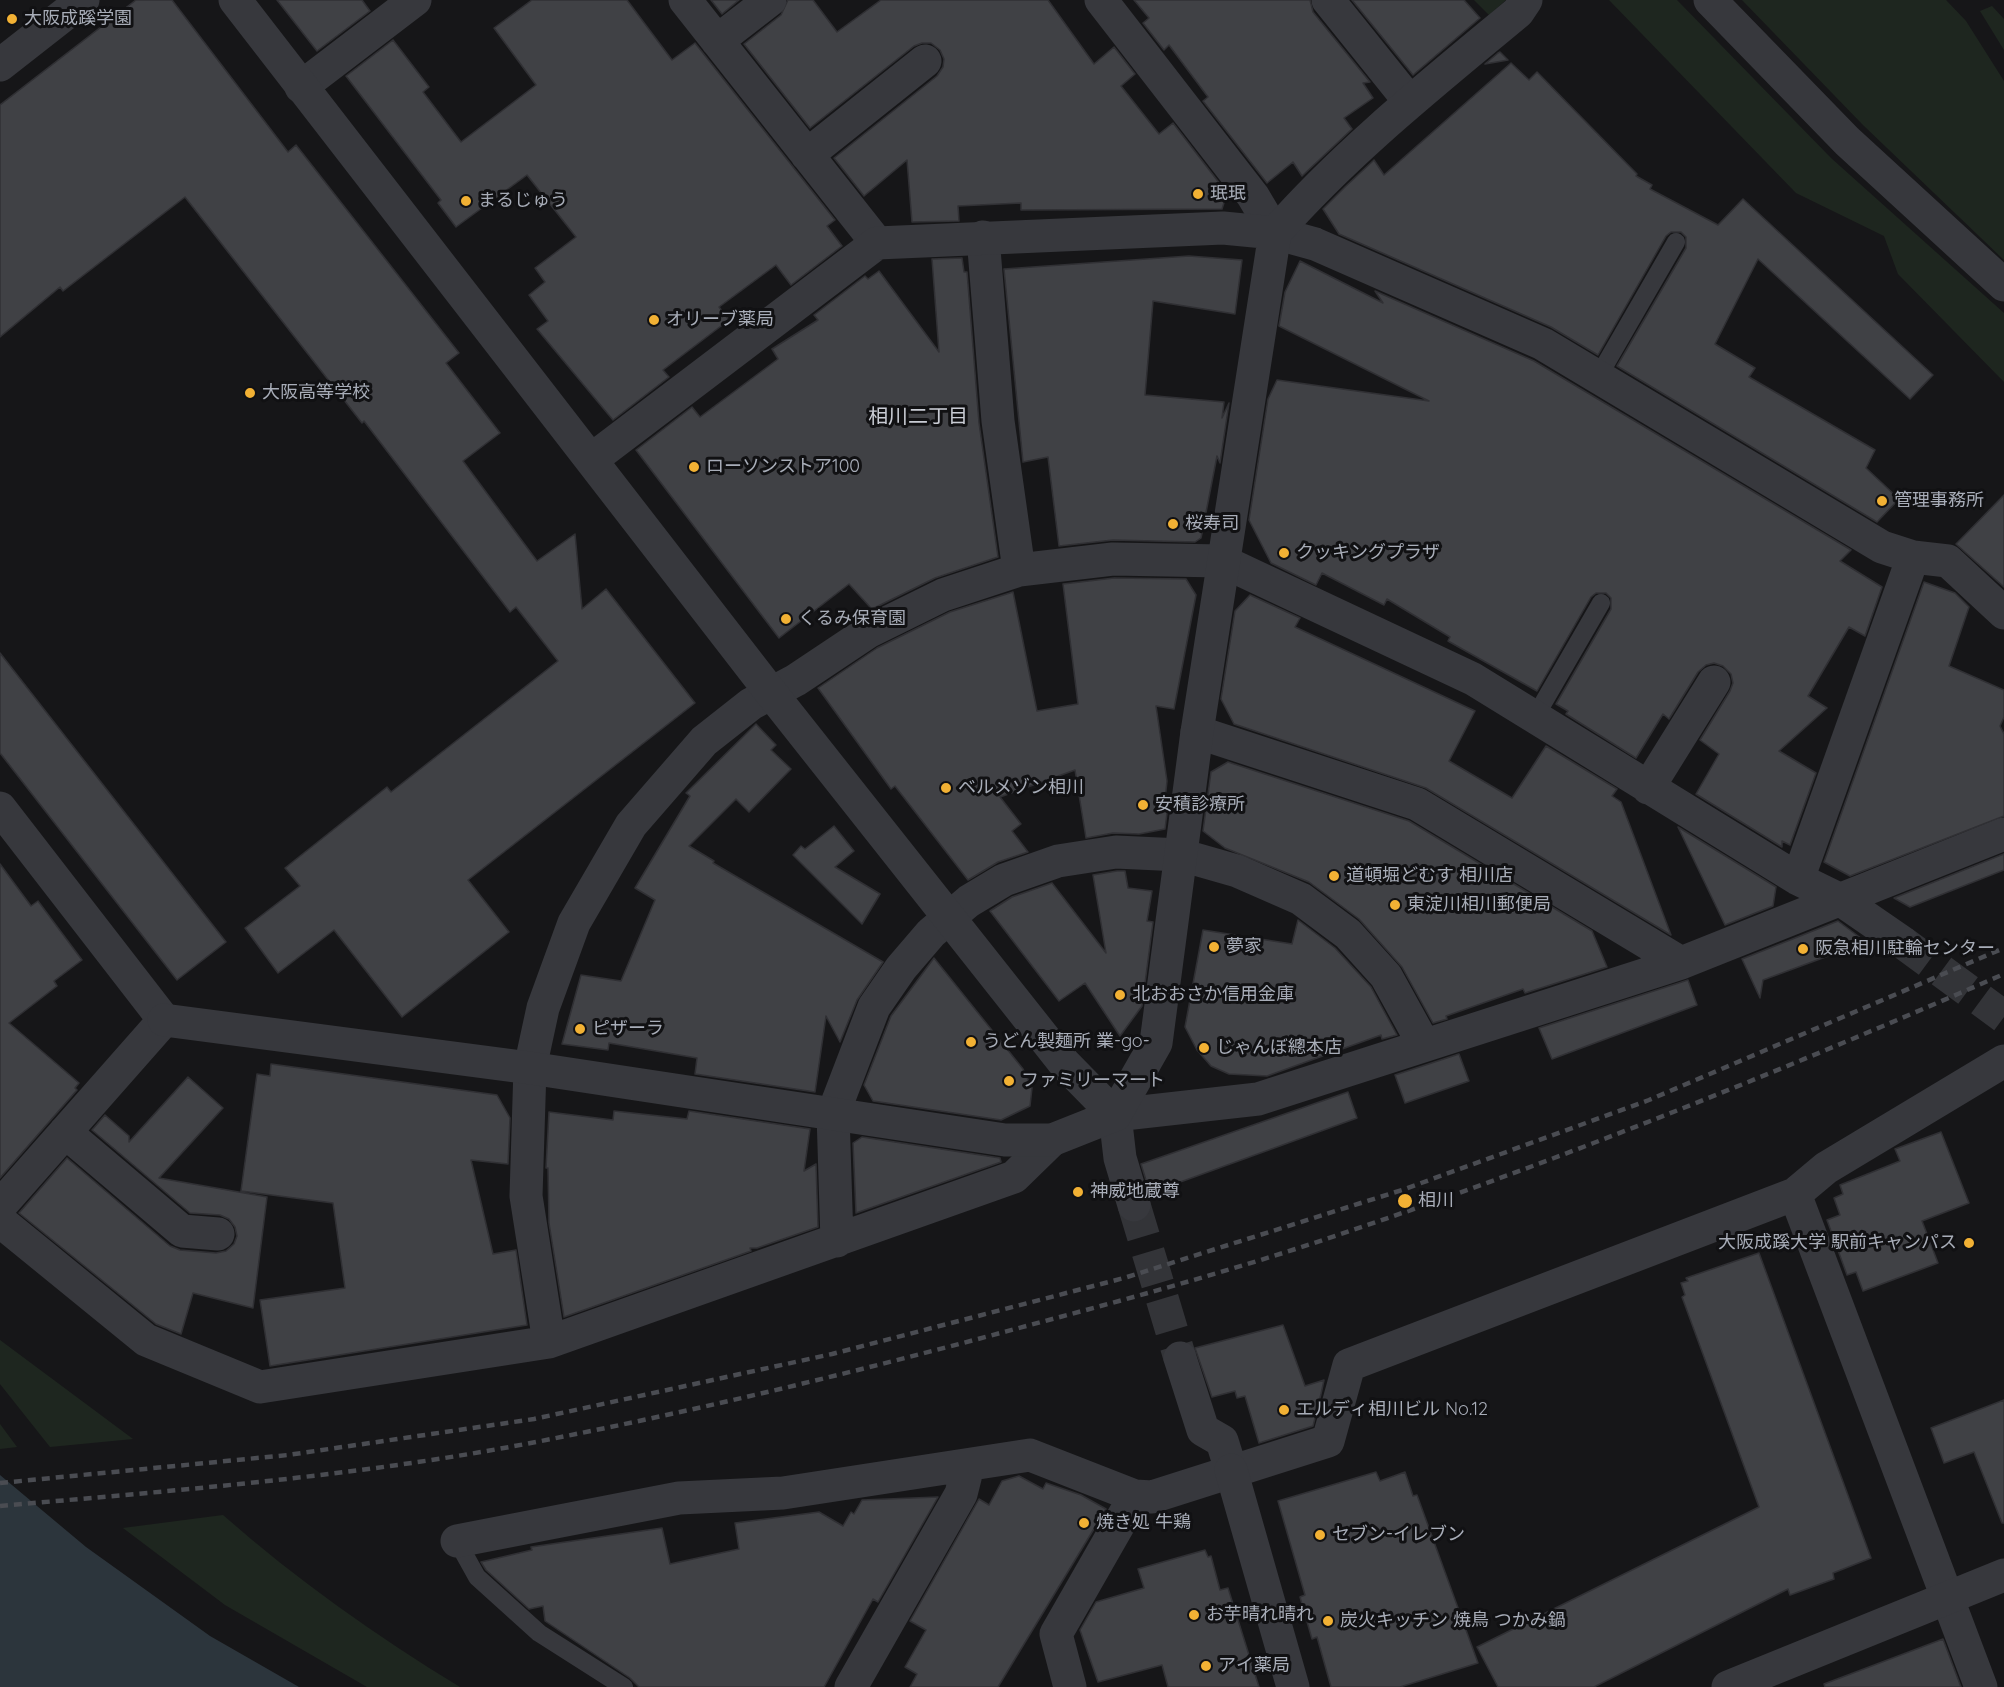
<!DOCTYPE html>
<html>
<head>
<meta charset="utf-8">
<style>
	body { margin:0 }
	canvas { display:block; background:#161618 }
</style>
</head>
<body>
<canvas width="2004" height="1687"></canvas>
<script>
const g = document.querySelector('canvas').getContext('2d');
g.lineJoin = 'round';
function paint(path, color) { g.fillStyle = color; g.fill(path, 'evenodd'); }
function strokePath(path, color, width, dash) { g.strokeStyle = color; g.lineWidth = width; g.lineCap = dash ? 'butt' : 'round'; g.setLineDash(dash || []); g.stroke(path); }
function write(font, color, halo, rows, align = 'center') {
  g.font = font + ' Quicksand,"Noto Sans JP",sans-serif'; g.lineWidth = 6; g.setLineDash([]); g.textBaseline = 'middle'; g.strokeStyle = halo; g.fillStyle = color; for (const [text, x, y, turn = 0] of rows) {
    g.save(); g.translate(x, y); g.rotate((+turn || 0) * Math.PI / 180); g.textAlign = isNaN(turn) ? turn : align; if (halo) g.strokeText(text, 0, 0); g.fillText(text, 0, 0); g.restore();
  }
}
paint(new Path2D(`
	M 1474,0 L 1506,0 L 1489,15 Z
	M 1609,0 L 1677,0 L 1831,158 L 2004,313 L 2004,382 L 1898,274 L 1884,236 L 1796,193 Z
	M 1742,0 L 1946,0 L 1966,21 L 2004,81 L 2004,260 L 1863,125 Z
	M 1992,6 L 2004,19 L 2004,50 L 1980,11 Z
	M 0,1340 L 133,1439 L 50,1447 L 0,1384 Z
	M 0,1424 L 17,1447 L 0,1449 Z
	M 223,1515 C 297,1580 376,1636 460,1687 L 367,1687 L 225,1605 L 123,1528 Z`), '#1e261f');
paint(new Path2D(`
	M 0,1475 L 86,1547 L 210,1636 L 299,1687 L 0,1687 Z`), '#2c353c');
const building = new Path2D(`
	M 136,0 L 172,0 L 288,152 L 296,145 L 459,353 L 446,363 L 500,433 L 463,461 L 537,561 L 575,534 L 582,609 L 606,589 L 695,703 L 468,880 L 509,932 L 402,1017 L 334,930 L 278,973 L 245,928 L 300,886 L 285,868 L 387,787 L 391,792 L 558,661 L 516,607 L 510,612 L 364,421 L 362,423 L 185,197 L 63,291 L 60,287 L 0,337 L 0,105 Z
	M 277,0 L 362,0 L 370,11 L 317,51 Z
	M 532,0 L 627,0 L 672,60 L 695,43 L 835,220 L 827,226 L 842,246 L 791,285 L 776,265 L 719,307 L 729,320 L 663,370 L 669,377 L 613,420 L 537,329 L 548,321 L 529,295 L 545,282 L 535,268 L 576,237 L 527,175 L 456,227 L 438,203 L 441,200 L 346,76 L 393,40 L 429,87 L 423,92 L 461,142 L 536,85 L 494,28 Z
	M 711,0 L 739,0 L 722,14 Z
	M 788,0 L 813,0 L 837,32 L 881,0 L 1048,0 L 1094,64 L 1114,47 L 1135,74 L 1121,86 L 1159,134 L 1173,123 L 1227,193 L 1222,209 L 1021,210 L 1021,203 L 958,206 L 959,221 L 912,222 L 907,160 L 864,196 L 834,158 L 937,76 L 943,67 L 944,59 L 940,50 L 931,43 L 922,43 L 914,46 L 810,128 L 744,44 L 781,15 Z
	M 1134,0 L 1310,0 L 1313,12 L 1370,82 L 1363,83 L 1373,98 L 1344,118 L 1352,129 L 1302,176 L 1293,162 L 1267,183 L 1203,101 L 1208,97 L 1169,45 L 1164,50 L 1143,23 L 1149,18 Z
	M 1352,0 L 1464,0 L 1480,18 L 1413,75 Z
	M 1500,52 L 1508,60 L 1485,64 L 1498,53 Z
	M 1511,63 L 1529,80 L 1537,72 L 1637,174 L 1636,176 L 1652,185 L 1650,189 L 1718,225 L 1743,199 L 1933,375 L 1910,399 L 1758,259 L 1715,344 L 1755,368 L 1749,377 L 1875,450 L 1866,468 L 1899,499 L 1877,522 L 1617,366 L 1686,248 L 1686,237 L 1681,232 L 1671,232 L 1666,236 L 1598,355 L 1551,327 L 1339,234 L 1323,209 L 1345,187 L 1374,160 L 1384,175 Z
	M 1189,256 L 1242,260 L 1235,314 L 1153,301 L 1145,395 L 1224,402 L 1222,418 L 1229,403 L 1220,463 L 1217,456 L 1201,538 L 1195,542 L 1113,540 L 1059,546 L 1048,457 L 1023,462 L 1004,269 Z
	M 962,258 L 964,272 L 967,272 L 979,423 L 998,557 L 935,578 L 864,613 L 870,607 L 849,584 L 779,638 L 636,450 L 692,407 L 700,417 L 778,359 L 772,349 L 818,320 L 814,315 L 865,276 L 868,279 L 879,271 L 939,352 L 932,259 Z
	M 1300,261 L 1383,303 L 1375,291 L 1534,361 L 1851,550 L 1840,561 L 1882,587 L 1865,636 L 1849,627 L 1808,696 L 1827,708 L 1779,751 L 1816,773 L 1790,845 L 1782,841 L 1782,847 L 1696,794 L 1719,754 L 1700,740 L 1730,691 L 1733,683 L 1731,674 L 1723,666 L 1714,663 L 1706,665 L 1698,672 L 1669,719 L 1663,714 L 1636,758 L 1566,714 L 1568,711 L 1556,704 L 1611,609 L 1611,598 L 1606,593 L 1596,593 L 1591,597 L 1537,691 L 1448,641 L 1450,637 L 1387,599 L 1384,605 L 1322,573 L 1316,585 L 1271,563 L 1249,520 L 1268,399 L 1277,380 L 1429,401 L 1279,326 L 1285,292 Z
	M 2004,495 L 2004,587 L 1956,544 Z
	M 1114,578 L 1186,579 L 1196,595 L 1174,709 L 1156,706 L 1167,781 L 1165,800 L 1169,797 L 1165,829 L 1139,834 L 1113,833 L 1086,838 L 1075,770 L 1000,797 L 1021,824 L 1012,831 L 1028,852 L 998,862 L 968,880 L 895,786 L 891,789 L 818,688 L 877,648 L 950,612 L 1013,592 L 1037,711 L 1078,704 L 1063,584 Z
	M 1924,582 L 1955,593 L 1969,607 L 1949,666 L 2004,690 L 2004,717 L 2000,726 L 2004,734 L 2004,816 L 1850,876 L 1824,862 Z
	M 1250,595 L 1300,618 L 1295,627 L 1475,711 L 1449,761 L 1512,798 L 1546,746 L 1617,789 L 1612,796 L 1621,802 L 1671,935 L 1426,788 L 1234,724 L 1221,699 L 1235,611 Z
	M 0,653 L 226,942 L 177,980 L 0,753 Z
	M 756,724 L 776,745 L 771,750 L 791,769 L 749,812 L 736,799 L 689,846 L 714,861 L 713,863 L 883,962 L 857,1000 L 840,1042 L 826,1016 L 815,1092 L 695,1074 L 697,1058 L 609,1043 L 608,1050 L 562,1044 L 581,975 L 621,981 L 655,900 L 635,888 L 690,796 L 686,793 Z
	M 1228,762 L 1409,821 L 1592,931 L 1607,967 L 1525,993 L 1523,989 L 1446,1016 L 1447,1019 L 1433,1023 L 1402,967 L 1359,919 L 1309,882 L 1225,848 L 1203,831 L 1211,772 Z
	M 834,826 L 854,851 L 835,867 L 880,894 L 862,924 L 793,855 L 801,846 L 805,849 Z
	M 1678,827 L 1776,887 L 1773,906 L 1725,925 Z
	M 2004,854 L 2004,870 L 1910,907 L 1894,898 Z
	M 0,864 L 31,906 L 38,901 L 82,960 L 54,981 L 57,986 L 9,1023 L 79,1083 L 75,1088 L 77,1090 L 0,1178 Z
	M 1117,871 L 1125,871 L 1128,888 L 1152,891 L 1147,921 L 1153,922 L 1142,1006 L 1120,1036 L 1085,983 L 1059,1001 L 990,911 L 1012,897 L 1052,883 L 1106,953 L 1093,875 Z
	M 1298,920 L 1335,948 L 1371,987 L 1397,1035 L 1382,1039 L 1381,1035 L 1267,1076 L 1229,1074 L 1211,1066 L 1197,1050 L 1185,1027 L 1203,930 L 1292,944 Z
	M 1838,921 L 1866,942 L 1763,980 L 1760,998 L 1742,959 Z
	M 934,958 L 1023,1069 L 1032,1088 L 1030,1106 L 1001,1120 L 873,1101 L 864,1085 L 891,1016 Z
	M 1688,980 L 1697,1005 L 1552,1059 L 1539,1028 Z
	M 1459,1054 L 1469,1081 L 1405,1103 L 1395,1075 Z
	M 271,1064 L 497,1095 L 510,1118 L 508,1164 L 471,1160 L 493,1254 L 516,1250 L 527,1325 L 270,1366 L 260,1300 L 345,1288 L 333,1203 L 241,1191 L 257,1074 L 270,1076 Z
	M 188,1077 L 223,1108 L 159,1178 L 267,1197 L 253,1308 L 193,1293 L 181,1334 L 156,1324 L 19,1213 L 67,1158 L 170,1246 L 180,1250 L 216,1253 L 226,1251 L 234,1244 L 237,1236 L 235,1227 L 229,1219 L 220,1215 L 190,1213 L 92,1130 L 105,1115 L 129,1136 L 129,1142 Z
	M 1348,1092 L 1357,1118 L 1150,1193 L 1141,1164 Z
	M 614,1111 L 687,1119 L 689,1111 L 810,1129 L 804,1171 L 816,1164 L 818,1227 L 757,1248 L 750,1248 L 751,1251 L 564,1317 L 549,1223 L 548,1168 L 546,1168 L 549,1112 L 613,1120 Z
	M 1941,1132 L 1969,1203 L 1922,1221 L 1938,1263 L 1863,1291 L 1856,1272 L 1847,1275 L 1827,1220 L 1840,1215 L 1834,1198 L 1843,1194 L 1840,1185 L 1900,1161 L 1895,1149 Z
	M 862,1137 L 1000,1158 L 1001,1162 L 856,1213 L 853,1143 Z
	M 1759,1253 L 1871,1558 L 1833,1573 L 1834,1579 L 1790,1595 L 1788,1589 L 1594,1687 L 1498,1687 L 1477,1647 L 1759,1507 L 1682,1297 L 1685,1295 L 1681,1283 L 1688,1281 L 1686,1278 Z
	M 1283,1325 L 1305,1386 L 1324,1380 L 1321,1394 L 1313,1426 L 1259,1443 L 1245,1396 L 1237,1398 L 1235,1391 L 1212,1397 L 1195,1348 Z
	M 2004,1400 L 2004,1523 L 2002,1523 L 1974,1452 L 1944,1463 L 1931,1428 Z
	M 1376,1472 L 1380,1481 L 1405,1472 L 1413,1496 L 1417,1495 L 1478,1663 L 1400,1687 L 1331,1687 L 1317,1637 L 1312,1639 L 1300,1597 L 1305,1595 L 1278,1501 Z
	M 1019,1476 L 1043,1489 L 1046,1483 L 1081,1495 L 1106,1509 L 998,1687 L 910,1687 L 917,1674 L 905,1667 L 926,1630 L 910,1621 L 979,1499 L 989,1505 L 1002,1481 Z
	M 938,1497 L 878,1602 L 873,1599 L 824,1687 L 639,1687 L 630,1678 L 545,1621 L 543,1606 L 529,1609 L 486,1570 L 481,1562 L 532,1550 L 531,1547 L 662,1528 L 670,1564 L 739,1549 L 735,1523 L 819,1512 L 843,1526 L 851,1512 L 854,1514 L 862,1500 Z
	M 1205,1550 L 1208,1557 L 1211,1556 L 1220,1590 L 1228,1588 L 1259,1687 L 1168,1687 L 1162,1665 L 1098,1682 L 1080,1630 L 1096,1602 L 1144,1588 L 1138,1569 Z
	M 1943,1639 L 1961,1687 L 1825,1687 L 1824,1684 Z`);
paint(building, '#404145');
strokePath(building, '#303034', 1.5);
strokePath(new Path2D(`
	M 1902,942 L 2004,1017
	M 1134,1205 L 1180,1358`), '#333438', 33, [33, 16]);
strokePath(new Path2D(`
	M 1598,377 L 1676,242
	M 1535,717 L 1601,603
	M 457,1541 L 477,1577 L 539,1633 L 624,1687`), '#37383d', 18);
strokePath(new Path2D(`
	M 685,0 L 877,243
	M 1101,0 L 1253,196 L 1275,233 L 1315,244 L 1543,344 L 1882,547 L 1913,557 L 1948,561 L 2004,613
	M 1328,0 L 1410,102
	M 717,41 L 770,0
	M 301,87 L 415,0
	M 807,155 L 925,61
	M 983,237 L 998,421 L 1019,570
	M 1197,732 L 1417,804 L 1681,963
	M 1648,788 L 1714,682
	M 0,808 L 164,1020 L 0,1206
	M 1798,879 L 1913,557
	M 65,1132 L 182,1231 L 218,1234
	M 1795,1194 L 1981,1687
	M 1134,1205 L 1120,1158 L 1115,1115 L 1258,1099 L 1681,963 L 2004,834
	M 0,1221 L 146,1340 L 260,1387 L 549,1342 L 1014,1177 L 1052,1140
	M 837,1241 L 833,1114 L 874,1007 L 901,968 L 931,933 L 969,901 L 1004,880 L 1058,861 L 1116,852 L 1181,855 L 1237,871 L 1301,899 L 1348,934 L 1386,976 L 1424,1045
	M 549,1342 L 526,1196 L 530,1068 L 543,1008 L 574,923 L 631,825 L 704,741 L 751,704 L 796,680 L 868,632 L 943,595 L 1019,570 L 1113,559 L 1222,561 L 1473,679 L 1798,879 L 1841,900 L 1902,942
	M 1180,1358 L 1203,1430 L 1222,1441 L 1231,1470
	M 457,1541 L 679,1498 L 783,1493 L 1030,1455 L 1135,1496 L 1152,1497 L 1328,1441 L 1349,1365 L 1795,1194 L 1826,1168 L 2004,1061
	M 851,1687 L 961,1494 L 968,1466
	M 1070,1687 L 1056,1634 L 1135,1496`), '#37383d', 33);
strokePath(new Path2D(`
	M 235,0 L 772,694 L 1064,1063 L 1115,1115
	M 1710,0 L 1847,141 L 2004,285
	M 0,65 L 83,0
	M 591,460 L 877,243 L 1223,228 L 1275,233
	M 164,1020 L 530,1068 L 1005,1140 L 1052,1140 L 1115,1115 L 1156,1043 L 1197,732 L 1275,233 C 1347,151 1434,82 1518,12 L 1526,0
	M 1231,1470 L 1293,1687
	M 1728,1687 L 2004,1575`), '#37383d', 33);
strokePath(new Path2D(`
	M 0,1483 L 288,1455 L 534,1419 L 832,1354 L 1124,1278 L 1402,1190 L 1649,1100 L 2004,948
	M 0,1506 C 180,1490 363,1476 541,1441 C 705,1409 868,1369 1030,1325 C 1124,1300 1219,1274 1311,1244 C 1547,1166 1777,1073 2004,974`), '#4a4c52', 4.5, [8, 6]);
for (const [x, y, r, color] of [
	[12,19,6,"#f2b134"],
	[1198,194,6,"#f2b134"],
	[466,201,6,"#f2b134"],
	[654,320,6,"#f2b134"],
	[250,393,6,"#f2b134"],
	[694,467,6,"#f2b134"],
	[1882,501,6,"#f2b134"],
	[1173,524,6,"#f2b134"],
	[1284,553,6,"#f2b134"],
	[786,619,6,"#f2b134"],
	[946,788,6,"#f2b134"],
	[1143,805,6,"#f2b134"],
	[1334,876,6,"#f2b134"],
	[1395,905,6,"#f2b134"],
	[1214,947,6,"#f2b134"],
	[1803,949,6,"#f2b134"],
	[1120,995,6,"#f2b134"],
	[580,1029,6,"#f2b134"],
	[971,1042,6,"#f2b134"],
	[1204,1048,6,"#f2b134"],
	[1009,1081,6,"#f2b134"],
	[1078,1192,6,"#f2b134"],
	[1405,1201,8,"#f2b134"],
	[1969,1243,6,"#f2b134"],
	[1284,1410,6,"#f2b134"],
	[1084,1523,6,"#f2b134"],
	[1320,1535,6,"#f2b134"],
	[1194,1615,6,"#f2b134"],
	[1328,1621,6,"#f2b134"],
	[1206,1666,6,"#f2b134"]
]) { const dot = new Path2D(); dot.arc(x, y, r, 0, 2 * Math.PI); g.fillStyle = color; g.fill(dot); strokePath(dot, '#111113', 2); }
write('18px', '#a8adb8', '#111113', [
	["大阪成蹊学園",24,19],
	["珉珉",1210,194],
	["まるじゅう",478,201],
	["オリーブ薬局",666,320],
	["大阪高等学校",262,393],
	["ローソンストア100",706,467],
	["管理事務所",1894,501],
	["桜寿司",1185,524],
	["クッキングプラザ",1296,553],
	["くるみ保育園",798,619],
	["ベルメゾン相川",958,788],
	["安積診療所",1155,805],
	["道頓堀どむす 相川店",1346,876],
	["東淀川相川郵便局",1407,905],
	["夢家",1226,947],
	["阪急相川駐輪センター",1815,949],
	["北おおさか信用金庫",1132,995],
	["ピザーラ",592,1029],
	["うどん製麺所 業-go-",983,1042],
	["じゃんぼ總本店",1216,1048],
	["ファミリーマート",1021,1081],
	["神威地蔵尊",1090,1192],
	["相川",1418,1201],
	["大阪成蹊大学 駅前キャンパス",1957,1243,"right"],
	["エルディ相川ビル No.12",1296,1410],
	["焼き処 牛鶏",1096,1523],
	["セブン-イレブン",1332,1535],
	["お芋晴れ晴れ",1206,1615],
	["炭火キッチン 焼鳥 つかみ鍋",1340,1621],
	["アイ薬局",1218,1666]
], 'left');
write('20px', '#c9ccd4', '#111113', [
	["相川二丁目",918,417]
]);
</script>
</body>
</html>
